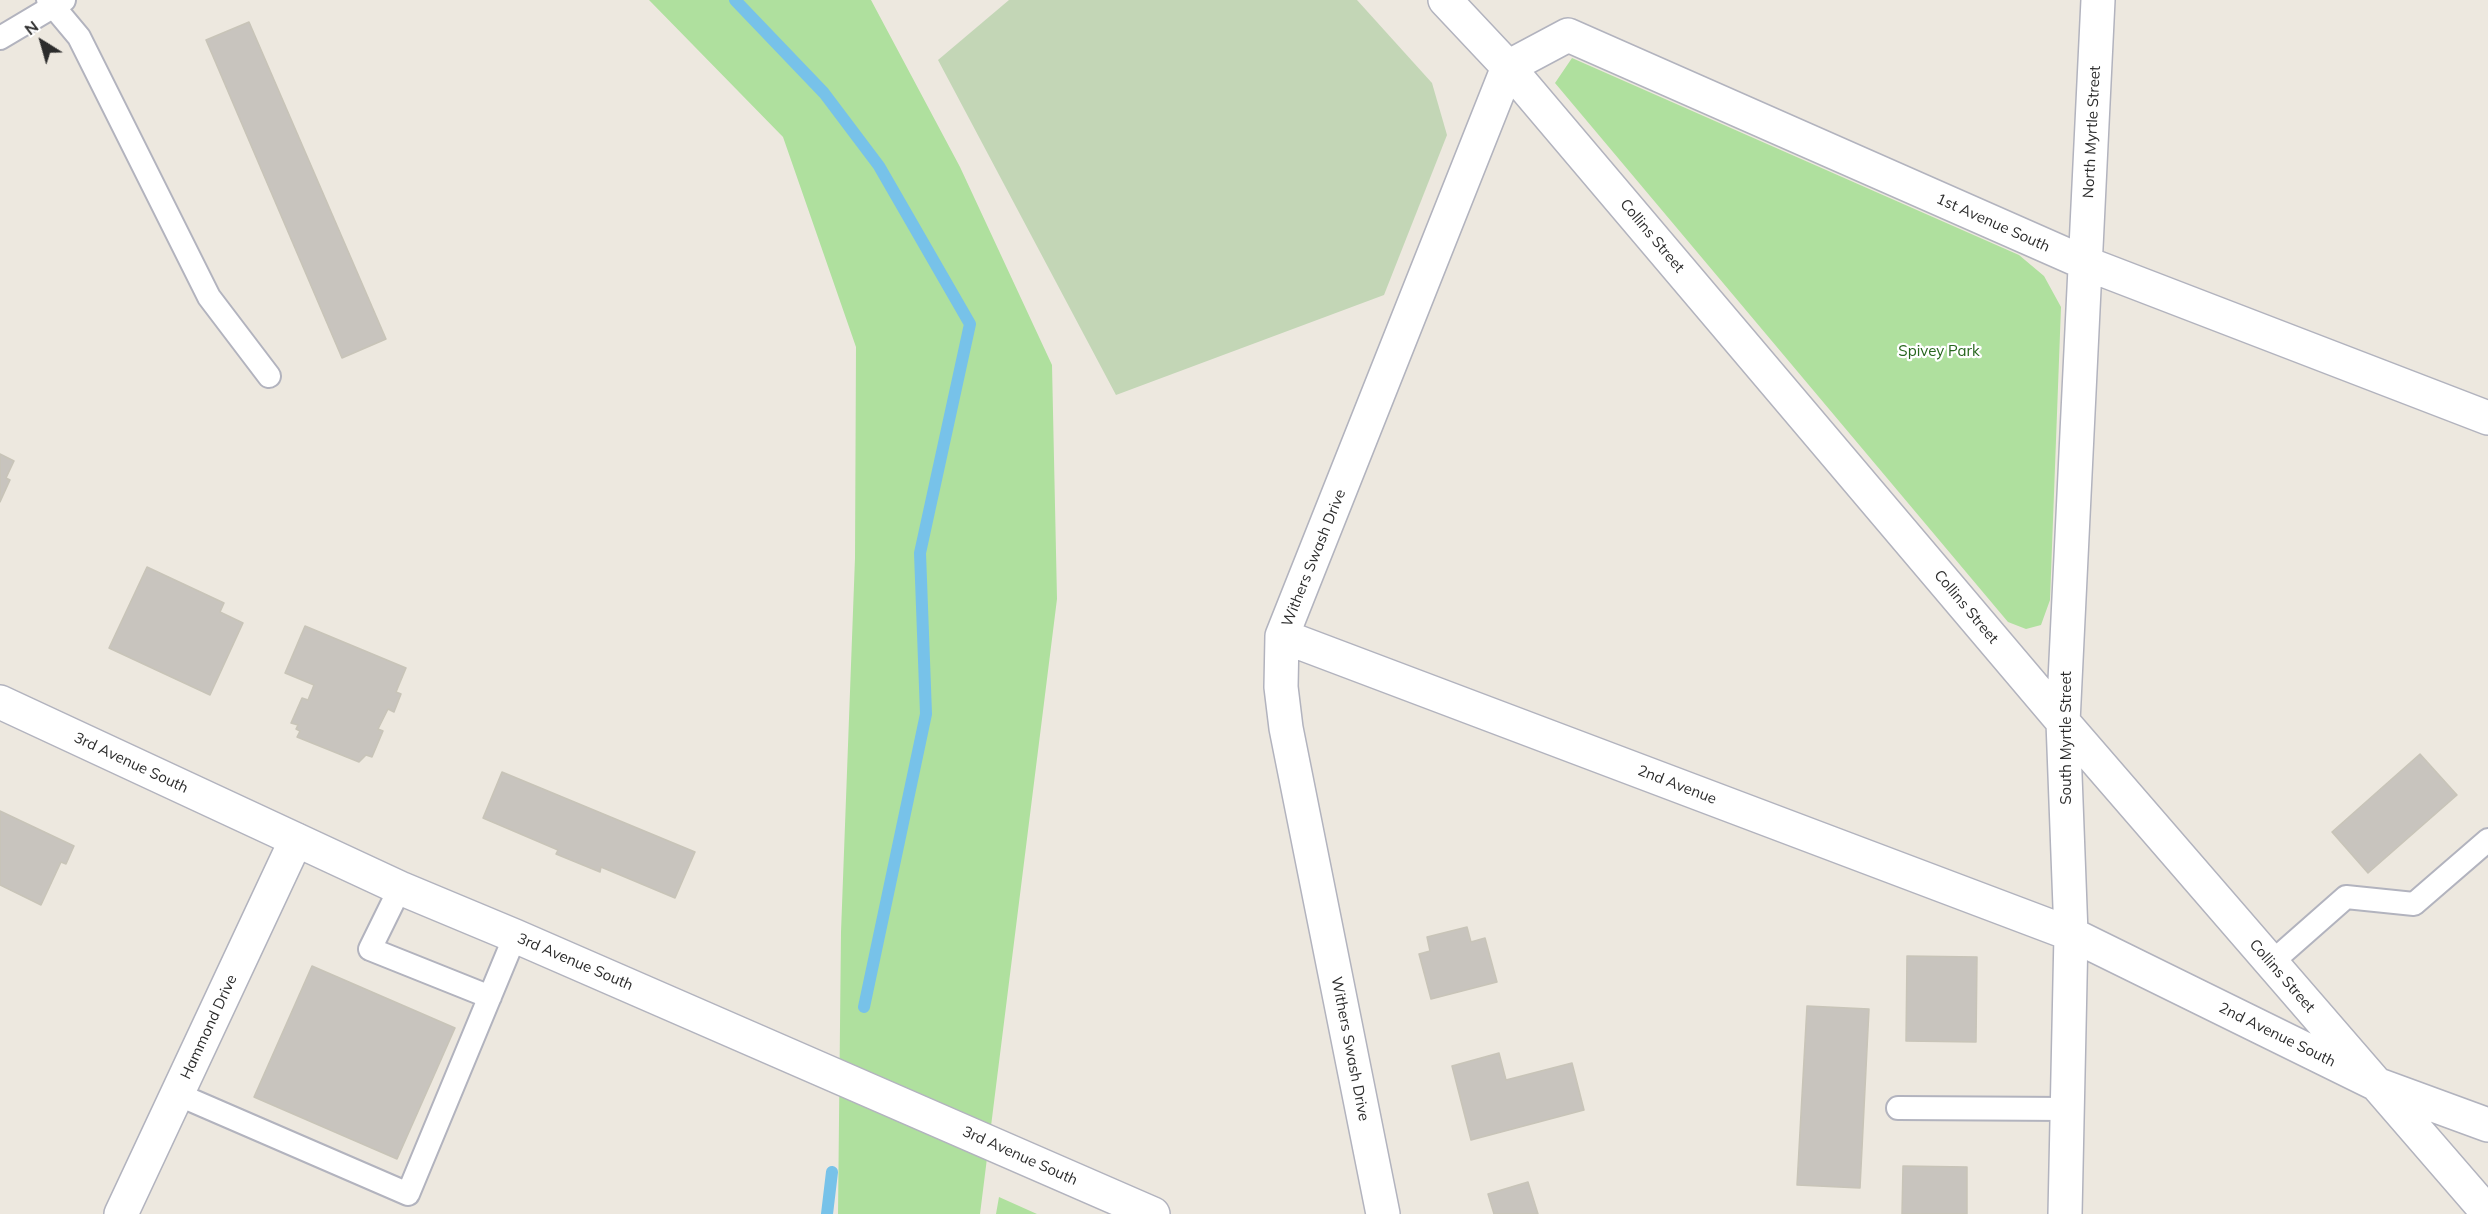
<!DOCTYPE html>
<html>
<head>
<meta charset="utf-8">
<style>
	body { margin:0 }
	#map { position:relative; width:2488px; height:1214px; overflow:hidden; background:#ede8df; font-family:Mulish,sans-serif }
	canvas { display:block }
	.north { position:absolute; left:12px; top:12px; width:60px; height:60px; -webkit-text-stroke:4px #fff; paint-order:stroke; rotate:323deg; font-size:16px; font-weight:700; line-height:24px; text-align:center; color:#2c2c2c }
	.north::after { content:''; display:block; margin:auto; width:21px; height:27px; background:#2c2c2c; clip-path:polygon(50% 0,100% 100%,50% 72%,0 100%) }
</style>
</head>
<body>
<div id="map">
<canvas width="2488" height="1214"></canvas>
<div class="north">N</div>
</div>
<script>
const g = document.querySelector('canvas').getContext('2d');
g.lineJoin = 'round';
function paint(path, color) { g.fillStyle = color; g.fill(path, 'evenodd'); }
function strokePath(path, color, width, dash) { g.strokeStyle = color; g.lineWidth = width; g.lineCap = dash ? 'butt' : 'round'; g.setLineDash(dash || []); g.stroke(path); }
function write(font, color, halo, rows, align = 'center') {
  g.font = font + ' Mulish,sans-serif'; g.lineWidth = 4.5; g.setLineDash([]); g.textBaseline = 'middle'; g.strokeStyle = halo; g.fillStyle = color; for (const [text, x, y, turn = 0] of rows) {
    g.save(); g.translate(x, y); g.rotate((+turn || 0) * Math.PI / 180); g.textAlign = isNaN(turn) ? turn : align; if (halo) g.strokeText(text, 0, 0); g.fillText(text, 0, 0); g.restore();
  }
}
paint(new Path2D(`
	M 649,0 L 871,0 L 960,167 L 1052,365 L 1057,599 L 980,1214 L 838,1214 L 841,932 L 855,558 L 856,347 L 783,137 Z
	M 1572,58 L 2019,255 L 2044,276 L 2061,307 L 2050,600 L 2041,625 L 2026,629 L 2008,622 L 1555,83 Z
	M 999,1197 L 1037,1214 L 996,1214 Z`), '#afe09e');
paint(new Path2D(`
	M 1009,0 L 1357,0 L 1432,83 L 1447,135 L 1384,295 L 1116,395 L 938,60 Z`), '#c3d6b6');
strokePath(new Path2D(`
	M 735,0 L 824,93 L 879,166 L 970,324 L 920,553 L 926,714 L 864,1007
	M 827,1214 L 832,1172`), '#77c2e9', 12);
const building = new Path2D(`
	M 249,22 L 386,339 L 342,358 L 206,40 Z
	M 0,454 L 14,461 L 6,478 L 10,480 L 0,502 Z
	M 147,567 L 224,603 L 220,612 L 243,623 L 210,695 L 109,648 Z
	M 305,626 L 406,668 L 396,692 L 401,694 L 394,712 L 388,709 L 378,729 L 383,731 L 372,757 L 366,755 L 359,762 L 297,737 L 300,731 L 296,729 L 298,725 L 291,723 L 302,698 L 308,700 L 314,685 L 285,673 Z
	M 2420,754 L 2457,795 L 2368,873 L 2332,832 Z
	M 502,772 L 695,852 L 675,898 L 601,867 L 600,872 L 556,854 L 558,850 L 483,818 Z
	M 0,811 L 74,846 L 66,864 L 61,862 L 41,905 L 0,885 Z
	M 1467,927 L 1471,942 L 1485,938 L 1497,982 L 1431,999 L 1419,954 L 1430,951 L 1427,937 Z
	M 1907,956 L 1977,957 L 1976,1042 L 1906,1041 Z
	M 312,966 L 455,1028 L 397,1159 L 254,1097 Z
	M 1807,1006 L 1869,1009 L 1860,1188 L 1797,1185 Z
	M 1499,1053 L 1506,1080 L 1572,1063 L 1584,1110 L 1471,1140 L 1452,1066 Z
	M 1903,1166 L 1967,1167 L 1967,1214 L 1902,1214 Z
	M 1528,1182 L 1538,1214 L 1494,1214 L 1488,1194 Z`);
paint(building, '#c8c4be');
strokePath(building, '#c8c4b8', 1.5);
const lane = new Path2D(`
	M 48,0 L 79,37 L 209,297 L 269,376
	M 0,38 L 64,0
	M 400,888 L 370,949 L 490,997
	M 2271,963 L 2346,897 L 2414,904 L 2488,840
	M 177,1094 L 408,1194 L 515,936
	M 1898,1108 L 2068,1109`);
const street = new Path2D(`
	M 1445,0 L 1508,67 L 2063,722 L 2488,1213
	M 1282,636 L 2071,934 L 2376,1084 L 2488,1125
	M 121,1214 L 296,840
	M 1383,1214 L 1286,728 L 1281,687 L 1282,636 L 1508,67 L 1568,35 L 2085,263 L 2488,418
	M 2065,1214 L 2071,934 L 2063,722 L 2098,0`);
const secondary = new Path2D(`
	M 0,702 L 400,888 L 515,936 L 1153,1214`);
strokePath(lane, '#b2b3be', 26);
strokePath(street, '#b2b3be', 36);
strokePath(secondary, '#b2b3be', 36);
strokePath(lane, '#fff', 22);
strokePath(street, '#fff', 33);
strokePath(secondary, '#fff', 33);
write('15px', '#2c2c2c', '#fff', [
	["North Myrtle Street",2092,132,-87],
	["1st Avenue South",1993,223,24],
	["Collins Street",1652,236,50],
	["Withers Swash Drive",1314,558,-68],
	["Collins Street",1966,607,50],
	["South Myrtle Street",2066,738,-90],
	["3rd Avenue South",131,763,25],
	["2nd Avenue",1677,785,21],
	["3rd Avenue South",575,962,23],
	["Collins Street",2282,976,49],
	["Hammond Drive",209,1027,-65],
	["2nd Avenue South",2277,1035,26],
	["Withers Swash Drive",1350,1049,79],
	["3rd Avenue South",1020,1156,24]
]);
write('15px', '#27661e', '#fff', [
	["Spivey Park",1939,351]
]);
</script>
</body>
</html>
